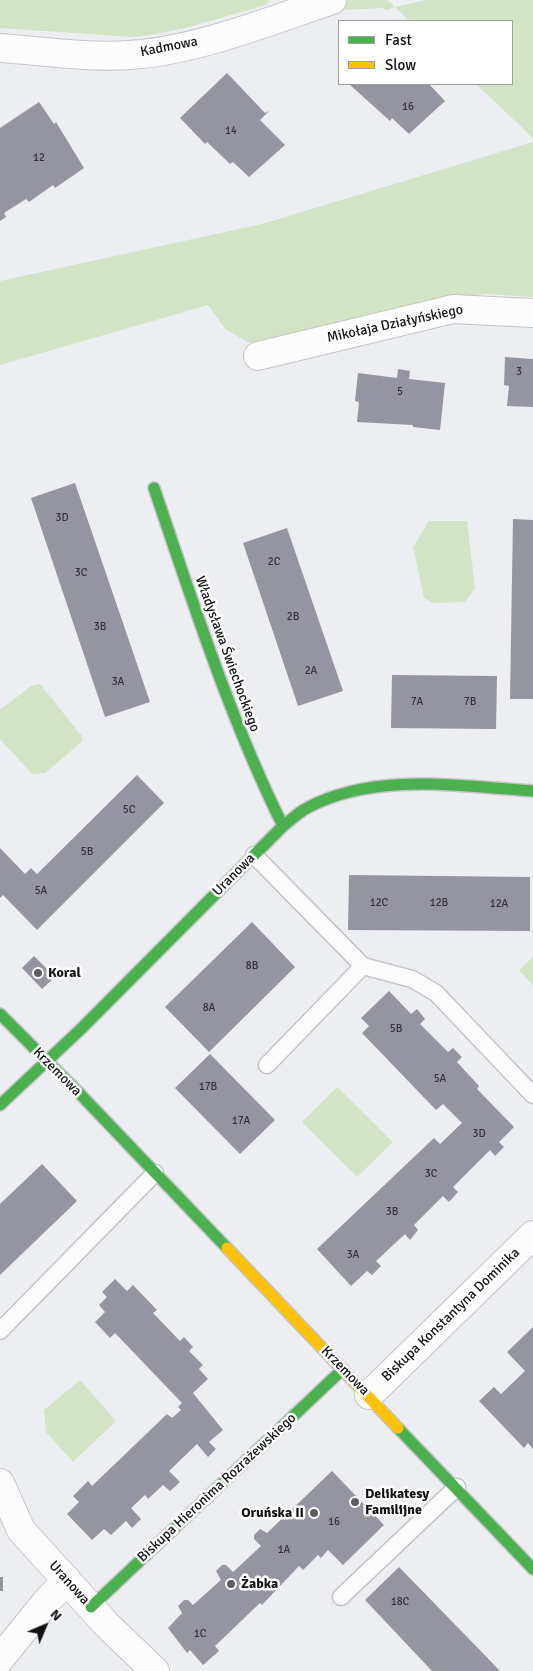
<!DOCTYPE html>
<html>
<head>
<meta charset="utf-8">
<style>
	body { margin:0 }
	#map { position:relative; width:533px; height:1671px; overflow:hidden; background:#eceef1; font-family:Signika,sans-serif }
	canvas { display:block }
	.legend { position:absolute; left:338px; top:20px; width:175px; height:65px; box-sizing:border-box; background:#fff; border:1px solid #9fa0a0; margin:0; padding:6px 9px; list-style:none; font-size:15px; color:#101112 }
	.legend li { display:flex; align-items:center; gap:10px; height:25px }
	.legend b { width:25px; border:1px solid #9fa0a0 }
	.north { position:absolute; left:20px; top:1601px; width:50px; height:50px; -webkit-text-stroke:4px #fff; paint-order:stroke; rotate:45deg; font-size:14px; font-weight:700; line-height:20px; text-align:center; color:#101112 }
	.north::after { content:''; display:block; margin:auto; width:18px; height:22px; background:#101112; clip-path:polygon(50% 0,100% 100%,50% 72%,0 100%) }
</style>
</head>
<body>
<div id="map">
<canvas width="533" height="1671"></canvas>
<ul class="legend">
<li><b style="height:6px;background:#4caf50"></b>Fast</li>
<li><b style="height:6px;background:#ffc107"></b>Slow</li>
</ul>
<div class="north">N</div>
</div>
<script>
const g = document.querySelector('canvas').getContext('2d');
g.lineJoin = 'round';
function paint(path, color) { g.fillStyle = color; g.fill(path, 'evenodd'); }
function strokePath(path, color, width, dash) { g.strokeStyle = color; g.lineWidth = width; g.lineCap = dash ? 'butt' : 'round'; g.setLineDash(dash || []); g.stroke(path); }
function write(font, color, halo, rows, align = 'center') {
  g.font = font + ' Signika,sans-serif'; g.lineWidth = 5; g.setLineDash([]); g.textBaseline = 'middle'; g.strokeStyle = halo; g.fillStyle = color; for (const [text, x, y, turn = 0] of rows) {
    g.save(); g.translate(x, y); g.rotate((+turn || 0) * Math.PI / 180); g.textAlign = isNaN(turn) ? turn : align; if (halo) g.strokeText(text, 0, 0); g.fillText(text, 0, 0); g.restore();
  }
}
paint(new Path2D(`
	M 0,0 L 270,0 L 265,5 C 222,17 178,33 133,37 L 0,28 Z
	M 347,0 L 387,0 L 395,7 L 426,0 L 533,0 L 533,138 L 476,84 L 512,84 L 512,21 L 410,21 L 395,7 L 386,10 L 383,8 L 341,10 L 344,1 Z
	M 533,142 L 533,297 L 486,294 L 440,298 L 250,343 L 226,330 L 208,305 L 0,365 L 0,281 L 262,224 Z
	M 429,521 L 467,521 L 475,588 L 465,602 L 433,603 L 424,598 L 413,547 Z
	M 40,684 L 81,735 L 83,741 L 45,773 L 32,774 L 0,739 L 0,710 L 31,686 Z
	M 533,957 L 533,985 L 519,970 Z
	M 337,1087 L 393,1142 L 357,1177 L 302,1122 Z
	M 80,1380 L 116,1421 L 73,1462 L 46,1432 L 44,1410 Z`), '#d3e3c6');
paint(new Path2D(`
	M 227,73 L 265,113 L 269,111 L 260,120 L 285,145 L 249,177 L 233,162 L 230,164 L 207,142 L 205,144 L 180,118 Z
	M 349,84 L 429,84 L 445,101 L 409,134 L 392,118 L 390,121 Z
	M 39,102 L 54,124 L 56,122 L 59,127 L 84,168 L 55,188 L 53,185 L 29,202 L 26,199 L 4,213 L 6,217 L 0,221 L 0,128 Z
	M 505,357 L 533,359 L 533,407 L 507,406 L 509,386 L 504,385 Z
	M 398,369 L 410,371 L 409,379 L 445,383 L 440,430 L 413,427 L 413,425 L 357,422 L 359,402 L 355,401 L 358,373 L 397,378 Z
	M 75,483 L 150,702 L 105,717 L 31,498 Z
	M 513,519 L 533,520 L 533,699 L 510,699 Z
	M 287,528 L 343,691 L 298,706 L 243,543 Z
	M 392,675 L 497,676 L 496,729 L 391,728 Z
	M 137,775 L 164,803 L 37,930 L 3,895 L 0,898 L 0,848 L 25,874 L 31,868 L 37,874 Z
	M 349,875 L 530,877 L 530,931 L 348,930 Z
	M 252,922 L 295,967 L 209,1052 L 165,1007 Z
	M 34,956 L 55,977 L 42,989 L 22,968 Z
	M 389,991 L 411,1014 L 417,1009 L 425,1019 L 420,1024 L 448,1052 L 453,1048 L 462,1057 L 457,1062 L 479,1086 L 477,1089 L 514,1127 L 499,1142 L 504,1147 L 495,1156 L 490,1150 L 453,1187 L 458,1192 L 449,1202 L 443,1196 L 414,1225 L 418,1230 L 410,1240 L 405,1234 L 376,1261 L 381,1266 L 372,1275 L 367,1271 L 351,1286 L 317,1249 L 434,1138 L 440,1144 L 462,1123 L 443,1104 L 436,1110 L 362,1033 L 369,1026 L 361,1018 Z
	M 210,1054 L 275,1120 L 240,1154 L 175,1088 Z
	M 42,1164 L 77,1201 L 0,1275 L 0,1204 Z
	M 115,1279 L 127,1291 L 133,1285 L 157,1310 L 153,1313 L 180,1341 L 184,1337 L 193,1347 L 189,1351 L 203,1365 L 199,1369 L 208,1379 L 193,1393 L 223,1430 L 209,1442 L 216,1449 L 208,1457 L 197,1444 L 169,1471 L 180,1482 L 170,1491 L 163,1485 L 148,1499 L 145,1495 L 131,1508 L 141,1519 L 132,1528 L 126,1521 L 111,1535 L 104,1529 L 92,1540 L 67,1514 L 79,1502 L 73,1496 L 88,1481 L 92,1486 L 167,1414 L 172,1418 L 181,1410 L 178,1407 L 182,1403 L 115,1333 L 110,1338 L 95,1322 L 105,1312 L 99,1305 L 107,1297 L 102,1292 Z
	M 533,1327 L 533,1449 L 528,1443 L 524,1448 L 479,1401 L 494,1387 L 501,1394 L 525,1371 L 507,1352 Z
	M 332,1471 L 384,1525 L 343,1565 L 328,1550 L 321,1558 L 318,1555 L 303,1570 L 299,1566 L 262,1605 L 260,1603 L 215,1646 L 219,1651 L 203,1665 L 190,1650 L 187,1653 L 168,1628 L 182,1613 L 178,1606 L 184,1600 L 188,1600 L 193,1605 L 221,1580 L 216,1571 L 222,1565 L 226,1565 L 233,1572 L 261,1546 L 254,1539 L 254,1535 L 260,1529 L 267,1533 Z
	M 399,1567 L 473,1643 L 500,1671 L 432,1671 L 365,1600 Z
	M 0,1577 L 3,1577 L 3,1591 L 0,1591 Z`), '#9594a1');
const lane = new Path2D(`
	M 254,855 L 363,966 L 412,979 L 436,993 L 533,1095
	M 267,1065 L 363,966
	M 0,1331 L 155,1173
	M 341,1597 L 457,1487`);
const street = new Path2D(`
	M 0,48 C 43,51 87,58 130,55 C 195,51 270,21 332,0
	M 258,356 L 453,309 L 533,313
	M 369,1395 L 533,1235
	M 0,1483 L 21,1530 L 107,1625 L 155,1671
	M 0,1659 L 46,1602 L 67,1580`);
const fast = new Path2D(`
	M 154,488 C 193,602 229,717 283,826
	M 0,1014 L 81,1095 L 227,1248
	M 0,1105 L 82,1028 L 283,826 C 291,820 299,812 307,808 C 375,772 460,786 533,791
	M 398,1428 L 533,1569
	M 91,1607 L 343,1369`);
const slow = new Path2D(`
	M 227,1248 L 398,1428`);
strokePath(lane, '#c4c5c7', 19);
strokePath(street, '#c4c5c7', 30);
strokePath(fast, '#c4c5c7', 14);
strokePath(slow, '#c4c5c7', 14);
strokePath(lane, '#fcfcfd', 16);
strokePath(street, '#fcfcfd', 28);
strokePath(fast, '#4caf50', 11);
strokePath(slow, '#ffc107', 11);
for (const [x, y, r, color] of [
	[38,973,5,"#5d5e60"],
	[355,1502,5,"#5d5e60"],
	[314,1513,5,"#5d5e60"],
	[231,1584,5,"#5d5e60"]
]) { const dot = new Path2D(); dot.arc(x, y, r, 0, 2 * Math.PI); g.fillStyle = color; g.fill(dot); strokePath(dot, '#fff', 2); }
write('11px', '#313236', null, [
	["16",408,107],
	["14",231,131],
	["12",39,158],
	["3",519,372],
	["5",400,392],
	["3D",62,518],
	["2C",274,562],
	["3C",81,573],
	["2B",293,617],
	["3B",100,627],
	["2A",311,671],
	["3A",118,682],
	["7A",417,702],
	["7B",470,702],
	["5C",129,810],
	["5B",87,852],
	["5A",41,891],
	["12C",379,903],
	["12B",439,903],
	["12A",499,904],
	["8B",252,966],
	["8A",209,1008],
	["5B",396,1029],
	["5A",440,1079],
	["17B",208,1087],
	["17A",241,1121],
	["3D",479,1134],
	["3C",431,1174],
	["3B",392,1212],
	["3A",353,1255],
	["16",334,1522],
	["1A",284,1550],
	["18C",400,1602],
	["1C",200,1634]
]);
write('14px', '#101112', '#fff', [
	["Kadmowa",169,47,-11],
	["Mikołaja Działyńskiego",395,324,-12],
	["Władysława Świechockiego",227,654,70],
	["Uranowa",234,875,-45],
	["Krzemowa",57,1072,45],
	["Biskupa Konstantyna Dominika",451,1315,-44],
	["Krzemowa",345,1371,46],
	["Biskupa Hieronima Rozrażewskiego",217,1488,-43],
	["Uranowa",69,1583,48]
]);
write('bold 14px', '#101112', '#fff', [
	["Koral",48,973],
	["Delikatesy",365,1494],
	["Familijne",365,1510],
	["Oruńska II",304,1513,"right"],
	["Żabka",241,1584]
], 'left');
</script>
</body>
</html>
